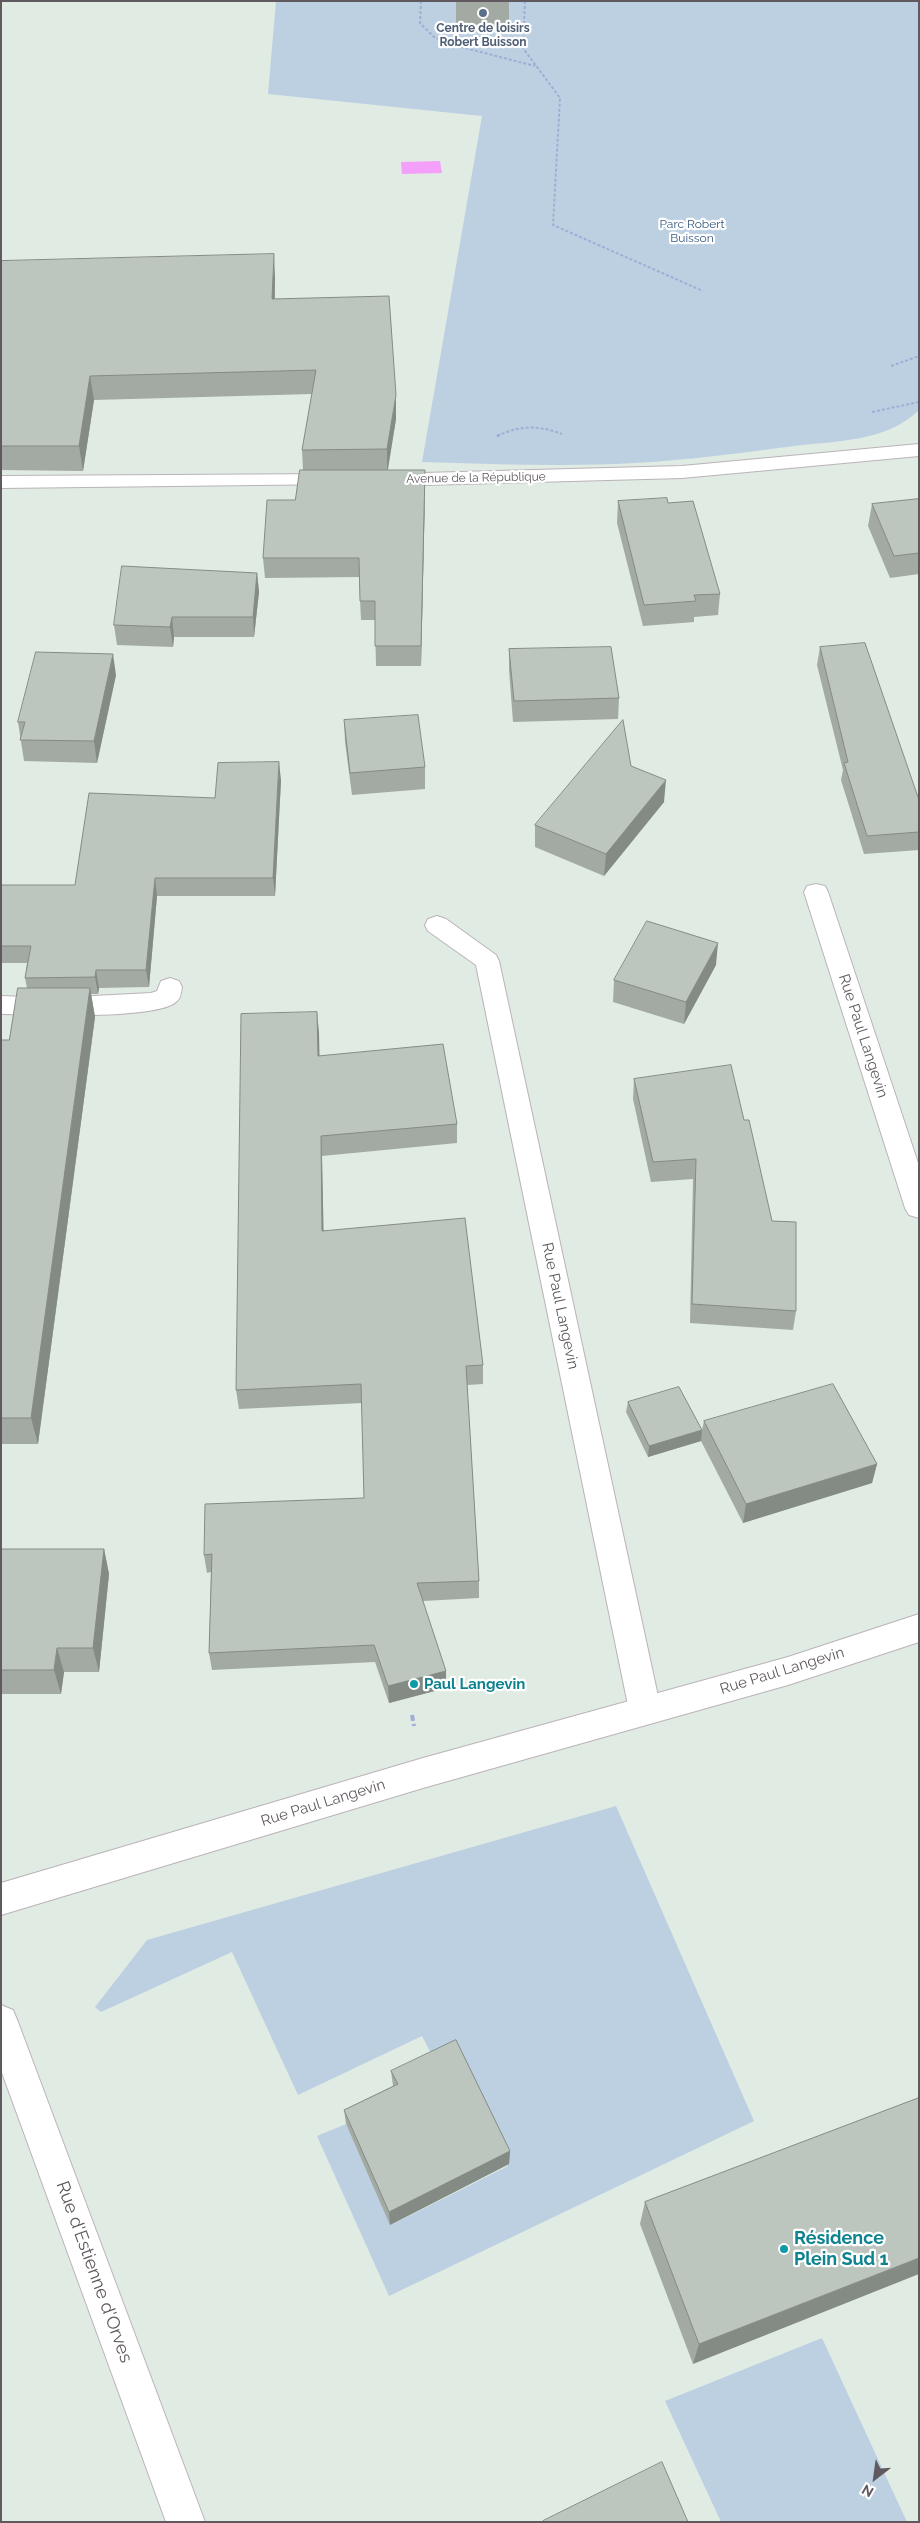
<!DOCTYPE html>
<html>
<head>
<meta charset="utf-8">
<style>
	body { margin:0 }
	#map { position:relative; width:920px; height:2523px; overflow:hidden; background:#e0ebe3; font-family:Raleway,sans-serif }
	canvas { display:block }
	.frame { position:absolute; inset:0; border:2px solid #605960; pointer-events:none }
	.north { position:absolute; left:850px; top:2453px; width:50px; height:50px; -webkit-text-stroke:4px #fff; paint-order:stroke; rotate:210deg; font-size:14px; font-weight:700; line-height:20px; text-align:center; color:#605960 }
	.north::after { content:''; display:block; margin:auto; width:18px; height:22px; background:#605960; clip-path:polygon(50% 0,100% 100%,50% 72%,0 100%) }
</style>
</head>
<body>
<div id="map">
<canvas width="920" height="2523"></canvas>
<div class="frame"></div>
<div class="north">N</div>
</div>
<script>
const g = document.querySelector('canvas').getContext('2d');
g.lineJoin = 'round';
function paint(path, color) { g.fillStyle = color; g.fill(path, 'evenodd'); }
function strokePath(path, color, width, dash) { g.strokeStyle = color; g.lineWidth = width; g.lineCap = dash ? 'butt' : 'round'; g.setLineDash(dash || []); g.stroke(path); }
function write(font, color, halo, rows, align = 'center') {
  g.font = font + ' Raleway,sans-serif'; g.lineWidth = 4.5; g.setLineDash([]); g.textBaseline = 'middle'; g.strokeStyle = halo; g.fillStyle = color; for (const [text, x, y, turn = 0] of rows) {
    g.save(); g.translate(x, y); g.rotate((+turn || 0) * Math.PI / 180); g.textAlign = isNaN(turn) ? turn : align; if (halo) g.strokeText(text, 0, 0); g.fillText(text, 0, 0); g.restore();
  }
}
paint(new Path2D(`
	M 276,1 L 919,1 L 919,410 C 887,442 835,441 794,446 C 741,453 688,460 635,463 C 564,467 493,464 422,462 L 482,116 L 268,94 Z
	M 616,1806 L 754,2121 L 389,2296 L 317,2136 L 346,2124 L 391,2225 L 508,2166 L 456,2055 L 437,2065 L 422,2036 L 298,2095 L 232,1952 L 101,2012 L 95,2007 L 147,1940 Z
	M 822,2338 L 907,2522 L 721,2522 L 665,2401 Z`), '#bcd0e2');
paint(new Path2D(`
	M 440,161 L 442,173 L 402,174 L 401,162 Z`), '#f4a0fb');
const minor = new Path2D(`
	M 816,884 L 825,886 L 828,892 L 919,1166 L 919,1218 L 909,1215 L 905,1208 L 804,892 L 807,886 Z
	M 437,916 L 446,919 L 496,955 L 499,961 L 661,1710 L 656,1720 L 645,1724 L 634,1720 L 629,1710 L 476,965 L 428,931 L 425,925 L 428,919 Z
	M 170,978 L 179,981 L 182,987 C 181,992 181,998 177,1001 C 160,1020 31,1015 1,1014 L 1,996 L 55,998 L 151,993 L 157,991 L 161,981 Z
	M 1,2005 L 13,2010 L 18,2022 L 205,2522 L 166,2522 L 1,2070 Z`);
const tertiary = new Path2D(`
	M 919,444 L 919,456 L 682,478 L 386,486 L 379,484 L 376,480 L 379,476 L 386,474 L 682,466 Z
	M 336,474 L 343,476 L 346,480 L 343,484 L 1,488 L 1,476 Z
	M 919,1614 L 919,1642 L 788,1685 L 423,1788 L 1,1915 L 1,1883 L 423,1758 L 788,1657 Z`);
strokePath(minor, '#bab3b9', 2);
strokePath(tertiary, '#bab3b9', 2);
strokePath(new Path2D(`
	M 421,1 L 420,23 L 434,37 L 457,46 L 535,66
	M 525,1 L 523,48 L 560,98 L 553,225 L 703,291
	M 891,366 L 919,356
	M 872,412 L 919,402
	M 497,436 C 521,425 538,425 562,434`), '#a0add4', 2, [3, 2]);
strokePath(new Path2D(`
	M 497,436 L 500,435`), '#a0add4', 2.5, [4, 2]);
strokePath(new Path2D(`
	M 412,1715 L 414,1726`), '#a0add4', 4, [6, 3]);
paint(minor, '#fff');
paint(tertiary, '#fff');
paint(new Path2D(`
	M 456,1 L 509,1 L 509,25 L 456,24 Z
	M 1,261 L 275,277 L 275,299 L 396,419 L 388,470 L 425,490 L 421,666 L 376,666 L 375,620 L 361,620 L 359,577 L 265,578 L 263,558 L 295,500 L 303,470 L 302,450 L 312,394 L 94,400 L 83,471 L 1,470 Z
	M 919,499 L 919,574 L 890,578 L 868,526 L 872,504 Z
	M 618,501 L 668,503 L 720,594 L 718,615 L 694,617 L 694,622 L 643,626 L 617,523 Z
	M 257,573 L 259,592 L 254,637 L 174,637 L 173,647 L 117,645 L 114,625 Z
	M 820,647 L 919,800 L 919,850 L 864,854 L 841,780 L 843,770 L 817,665 Z
	M 509,649 L 619,698 L 618,719 L 513,722 L 509,670 Z
	M 116,675 L 97,763 L 24,761 L 18,722 Z
	M 344,720 L 425,767 L 425,789 L 352,795 L 345,742 Z
	M 631,766 L 664,802 L 604,876 L 535,847 L 535,825 Z
	M 281,780 L 275,896 L 157,896 L 149,987 L 99,988 L 98,994 L 91,994 L 95,1017 L 38,1444 L 1,1444 L 1,1040 L 9,1040 L 27,988 L 25,978 L 27,963 L 1,963 L 1,885 L 75,885 L 215,798 Z
	M 716,965 L 684,1024 L 613,1002 L 614,980 Z
	M 317,1012 L 319,1056 L 457,1124 L 457,1143 L 322,1156 L 323,1230 L 483,1365 L 483,1384 L 467,1385 L 479,1581 L 479,1598 L 423,1601 L 446,1688 L 389,1703 L 375,1662 L 212,1670 L 209,1653 L 211,1572 L 207,1573 L 204,1555 L 364,1498 L 362,1403 L 239,1409 L 236,1390 Z
	M 634,1079 L 744,1120 L 796,1311 L 793,1330 L 690,1323 L 693,1179 L 651,1182 L 633,1099 Z
	M 628,1402 L 702,1430 L 704,1421 L 877,1464 L 872,1483 L 743,1523 L 701,1441 L 648,1457 L 626,1412 Z
	M 1,1549 L 104,1549 L 109,1574 L 99,1672 L 64,1672 L 61,1694 L 1,1694 Z
	M 391,2071 L 510,2151 L 509,2164 L 390,2225 L 346,2124 L 344,2110 L 393,2086 Z
	M 919,2098 L 693,2364 L 640,2224 L 645,2202 Z`), '#a2aaa3');
paint(new Path2D(`
	M 274,254 L 275,277 L 274,322 L 272,299 Z
	M 90,376 L 94,400 L 83,471 L 79,446 Z
	M 396,395 L 396,419 L 387,473 L 387,449 Z
	M 425,470 L 425,490 L 421,666 L 421,646 Z
	M 257,573 L 259,592 L 254,637 L 253,617 Z
	M 172,617 L 174,637 L 173,647 L 170,627 Z
	M 113,654 L 116,675 L 97,763 L 94,741 Z
	M 279,762 L 281,780 L 275,896 L 273,878 Z
	M 666,780 L 664,802 L 604,876 L 606,854 Z
	M 155,878 L 157,896 L 149,987 L 146,970 Z
	M 718,943 L 716,965 L 684,1024 L 686,1002 Z
	M 96,970 L 99,988 L 98,994 L 95,977 Z
	M 90,988 L 95,1017 L 38,1444 L 31,1418 Z
	M 317,1012 L 319,1032 L 320,1076 L 318,1056 Z
	M 321,1136 L 322,1156 L 324,1250 L 322,1231 Z
	M 702,1430 L 701,1441 L 648,1457 L 649,1446 Z
	M 877,1464 L 872,1483 L 743,1523 L 746,1504 Z
	M 104,1549 L 109,1574 L 99,1672 L 93,1648 Z
	M 57,1648 L 64,1672 L 61,1694 L 54,1670 Z
	M 446,1671 L 446,1688 L 389,1703 L 388,1686 Z
	M 510,2151 L 509,2164 L 390,2225 L 389,2212 Z
	M 919,2258 L 919,2274 L 693,2364 L 699,2344 Z`), '#848b85');
const building = new Path2D(`
	M 274,254 L 272,299 L 389,296 L 396,395 L 387,449 L 302,450 L 316,370 L 90,376 L 79,446 L 1,446 L 1,261 Z
	M 300,470 L 425,470 L 421,646 L 375,646 L 375,601 L 360,601 L 359,558 L 263,558 L 267,500 L 295,500 Z
	M 667,498 L 668,503 L 693,501 L 720,594 L 694,595 L 696,601 L 644,605 L 618,501 Z
	M 919,499 L 919,553 L 894,556 L 872,504 Z
	M 122,566 L 257,573 L 253,617 L 172,617 L 170,627 L 114,625 Z
	M 865,643 L 919,800 L 919,832 L 867,836 L 844,763 L 848,762 L 820,647 Z
	M 611,647 L 619,698 L 514,701 L 509,649 Z
	M 36,652 L 113,654 L 94,741 L 20,740 L 25,722 L 18,722 Z
	M 418,715 L 425,767 L 350,773 L 344,720 Z
	M 623,720 L 631,766 L 666,780 L 606,854 L 535,825 Z
	M 279,762 L 273,878 L 155,878 L 146,970 L 96,970 L 95,977 L 25,978 L 31,946 L 1,946 L 1,885 L 75,885 L 89,793 L 215,798 L 218,763 Z
	M 647,921 L 718,943 L 686,1002 L 614,980 Z
	M 18,988 L 90,988 L 31,1418 L 1,1418 L 1,1040 L 9,1040 Z
	M 317,1012 L 318,1056 L 443,1044 L 457,1124 L 321,1136 L 322,1231 L 465,1218 L 483,1365 L 466,1366 L 479,1581 L 417,1583 L 446,1671 L 388,1686 L 374,1645 L 209,1653 L 212,1554 L 204,1555 L 205,1504 L 364,1498 L 361,1384 L 236,1390 L 241,1014 Z
	M 731,1065 L 744,1120 L 749,1120 L 772,1221 L 796,1222 L 796,1311 L 692,1304 L 696,1159 L 653,1162 L 634,1079 Z
	M 833,1384 L 877,1464 L 746,1504 L 704,1421 Z
	M 679,1387 L 702,1430 L 649,1446 L 628,1402 Z
	M 1,1549 L 104,1549 L 93,1648 L 57,1648 L 54,1670 L 1,1670 Z
	M 456,2040 L 510,2151 L 389,2212 L 344,2110 L 398,2084 L 391,2071 Z
	M 919,2098 L 919,2258 L 699,2344 L 645,2202 Z
	M 662,2462 L 688,2522 L 543,2522 L 543,2521 Z`);
paint(building, '#bcc6be');
strokePath(building, '#848b85', 1);
for (const [x, y, r, color] of [
	[483,13,5,"#5c6f8a"],
	[414,1684,5,"#0f9aa8"],
	[784,2249,5,"#0f9aa8"]
]) { const dot = new Path2D(); dot.arc(x, y, r, 0, 2 * Math.PI); g.fillStyle = color; g.fill(dot); strokePath(dot, '#fff', 2); }
write('bold 12px', '#4e5e75', '#fff', [
	["Centre de loisirs",483,28],
	["Robert Buisson",483,42]
]);
write('12px', '#375981', '#fff', [
	["Parc Robert",692,224],
	["Buisson",692,238]
]);
write('12px', '#605960', '#fff', [
	["Avenue de la République",476,478,-1]
]);
write('15px', '#605960', '#fff', [
	["Rue Paul Langevin",863,1036,72],
	["Rue Paul Langevin",560,1306,78],
	["Rue Paul Langevin",782,1671,-17],
	["Rue Paul Langevin",323,1803,-17]
]);
write('bold 15px', '#0d838f', '#fff', [
	["Paul Langevin",424,1684]
], 'left');
write('bold 18px', '#0d838f', '#fff', [
	["Résidence",794,2239],
	["Plein Sud 1",794,2260]
], 'left');
write('18px', '#605960', '#fff', [
	["Rue d'Estienne d'Orves",94,2272,70]
]);
</script>
</body>
</html>
